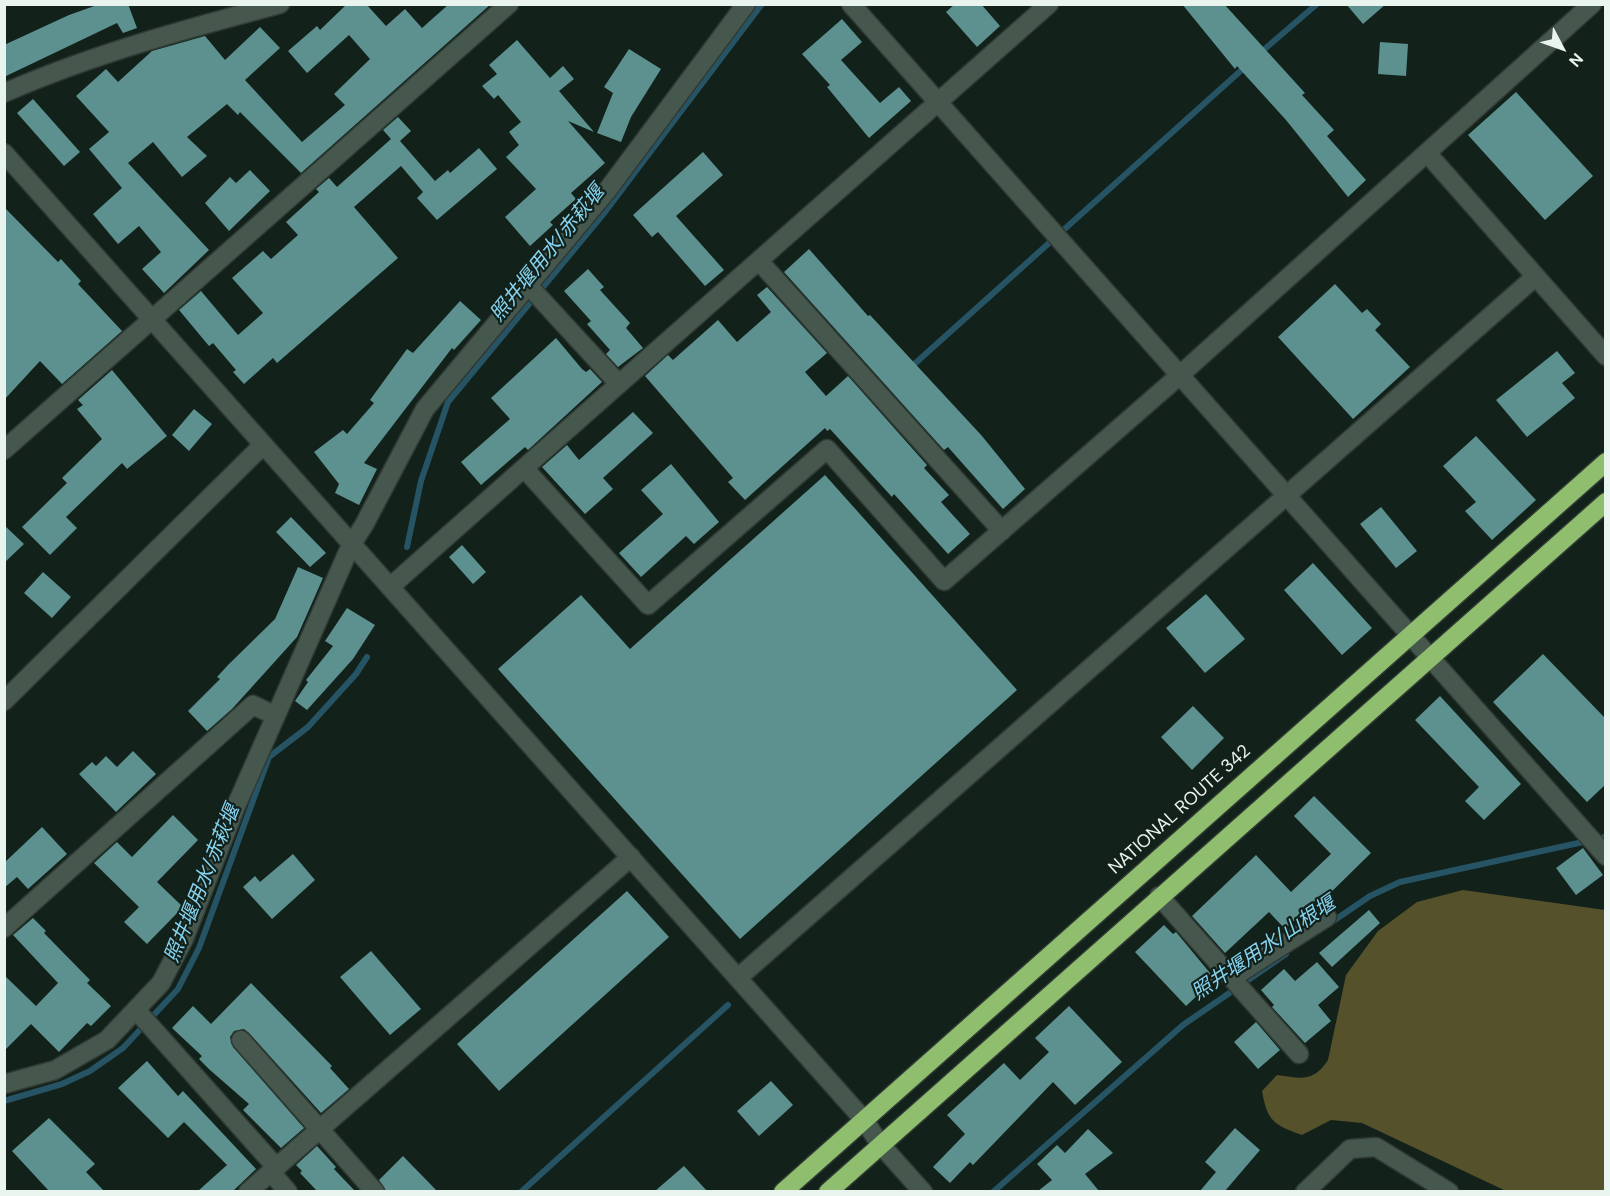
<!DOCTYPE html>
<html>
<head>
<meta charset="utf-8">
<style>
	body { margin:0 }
	#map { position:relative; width:1610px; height:1196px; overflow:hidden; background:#12211a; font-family:"DM Sans",sans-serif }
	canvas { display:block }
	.frame { position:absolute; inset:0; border:6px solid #eaf4ef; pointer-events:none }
	.north { position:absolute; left:1532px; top:18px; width:60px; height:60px; -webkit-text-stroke:4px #12211a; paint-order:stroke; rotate:131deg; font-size:16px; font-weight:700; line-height:24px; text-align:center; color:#eaf4ef }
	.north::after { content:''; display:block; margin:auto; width:21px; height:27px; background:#eaf4ef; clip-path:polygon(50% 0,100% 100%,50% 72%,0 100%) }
</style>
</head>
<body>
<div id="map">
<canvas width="1610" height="1196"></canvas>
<div class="frame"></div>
<div class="north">N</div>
</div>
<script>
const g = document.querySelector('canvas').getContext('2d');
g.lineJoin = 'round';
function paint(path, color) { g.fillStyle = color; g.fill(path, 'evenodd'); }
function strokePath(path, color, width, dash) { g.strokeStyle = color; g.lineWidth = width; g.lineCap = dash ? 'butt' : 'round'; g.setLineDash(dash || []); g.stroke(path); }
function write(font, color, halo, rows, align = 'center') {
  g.font = font + ' "DM Sans","Noto Sans JP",sans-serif'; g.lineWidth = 4.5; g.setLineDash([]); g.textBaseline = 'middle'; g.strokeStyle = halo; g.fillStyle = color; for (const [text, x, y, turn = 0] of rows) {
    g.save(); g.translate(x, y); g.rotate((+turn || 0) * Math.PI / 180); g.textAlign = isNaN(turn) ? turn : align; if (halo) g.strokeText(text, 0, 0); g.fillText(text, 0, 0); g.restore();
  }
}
paint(new Path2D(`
	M 1463,890 L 1605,910 L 1605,1191 L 1506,1191 L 1362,1123 L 1331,1120 L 1302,1135 C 1274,1125 1267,1121 1262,1091 L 1277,1075 C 1301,1078 1313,1083 1328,1060 L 1346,975 L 1378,931 L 1417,902 Z`), '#55512b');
strokePath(new Path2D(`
	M 1260,53 L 1317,4
	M 910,368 L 1246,66
	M 407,547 L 421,481 L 448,402 L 605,212 L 762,4
	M 1329,924 L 1370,896 L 1400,882 L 1606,837
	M 4,1101 L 62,1084 L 90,1071 L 123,1048 L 178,989 L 199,948 L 269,757 L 308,727 L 356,674 L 367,657
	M 521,1192 L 728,1005
	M 993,1192 L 1183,1025 L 1286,954`), '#275465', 6);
paint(new Path2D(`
	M 100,4 L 128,4 L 137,28 L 123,33 L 117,23 L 4,77 L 4,45 L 69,15 Z
	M 347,4 L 366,4 L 386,26 L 405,9 L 422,28 L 449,4 L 491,4 L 301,173 L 240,112 L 238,115 L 227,104 L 187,137 L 207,156 L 182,177 L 153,142 L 128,163 L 209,250 L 164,293 L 142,269 L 161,252 L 139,226 L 118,244 L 93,214 L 122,188 L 89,149 L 109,132 L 76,96 L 106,69 L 118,82 L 152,51 L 205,36 L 225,60 L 260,27 L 280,48 L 245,80 L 302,142 L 345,105 L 334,94 L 370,59 L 349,35 L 307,73 L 288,51 L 317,26 L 320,30 Z
	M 955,4 L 981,4 L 1000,26 L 977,47 L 946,12 Z
	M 1182,4 L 1224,4 L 1305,93 L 1302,95 L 1334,130 L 1327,136 L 1366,180 L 1348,197 L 1286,120 L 1237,66 L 1235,69 Z
	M 1346,4 L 1386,4 L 1363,24 Z
	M 842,19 L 862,42 L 841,60 L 880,103 L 899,87 L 911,101 L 869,138 L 827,87 L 830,85 L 802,54 Z
	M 517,40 L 550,78 L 563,66 L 574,79 L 559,91 L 594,132 L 568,121 L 605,163 L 571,193 L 576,199 L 550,222 L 553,225 L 530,246 L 505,217 L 536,189 L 506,157 L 519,145 L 509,132 L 521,122 L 498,95 L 494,99 L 482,86 L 497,74 L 489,65 Z
	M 1380,42 L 1408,44 L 1406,76 L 1378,74 Z
	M 629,49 L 661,69 L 631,117 L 621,142 L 597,133 L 613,93 L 604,87 Z
	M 1516,92 L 1593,176 L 1545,220 L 1468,135 Z
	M 33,99 L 80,152 L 64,166 L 17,113 Z
	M 398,117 L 411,131 L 400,141 L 435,181 L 448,170 L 450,173 L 479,148 L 497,169 L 437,220 L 417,198 L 423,192 L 401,166 L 354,207 L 398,258 L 277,363 L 273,358 L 244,384 L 233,372 L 236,370 L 213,343 L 209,346 L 179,310 L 201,291 L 238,335 L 263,313 L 232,278 L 263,251 L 271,259 L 298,235 L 286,222 L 319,192 L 316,189 L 329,178 L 337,187 L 391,139 L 383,130 Z
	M 703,152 L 723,175 L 676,216 L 724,270 L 705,286 L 658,232 L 652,237 L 633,215 Z
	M 250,170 L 270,191 L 229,231 L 205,203 L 230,177 L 236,183 Z
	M 4,207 L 58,262 L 61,259 L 81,281 L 78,284 L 122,331 L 62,384 L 40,361 L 4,400 Z
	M 809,249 L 868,316 L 870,315 L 982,436 L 1025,489 L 1003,509 L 948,447 L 944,450 L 784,272 Z
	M 588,269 L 604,287 L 600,290 L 630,323 L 626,328 L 643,348 L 618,367 L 606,354 L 610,350 L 587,324 L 591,321 L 564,291 Z
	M 1335,284 L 1362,313 L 1367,309 L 1381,324 L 1375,330 L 1410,367 L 1353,419 L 1278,337 Z
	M 767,287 L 827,353 L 805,372 L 826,396 L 848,376 L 927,465 L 924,468 L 949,495 L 941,502 L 970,534 L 948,554 L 894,494 L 892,497 L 830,429 L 827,431 L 825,428 L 745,500 L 728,482 L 733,478 L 645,376 L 668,355 L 673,360 L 718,320 L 737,342 L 771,312 L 757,295 Z
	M 460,301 L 481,320 L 454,350 L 452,348 L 364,463 L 377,469 L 359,505 L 335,493 L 339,484 L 314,452 L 343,430 L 347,434 L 374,403 L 370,400 L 407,349 L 413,353 Z
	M 556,338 L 582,369 L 586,372 L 590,369 L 602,382 L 528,450 L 525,447 L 481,485 L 461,462 L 510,419 L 491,398 Z
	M 1557,351 L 1575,373 L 1562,383 L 1575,398 L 1527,437 L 1496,400 Z
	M 112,370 L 167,436 L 127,469 L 122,463 L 66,517 L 77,528 L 50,555 L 22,527 L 67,483 L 62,478 L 102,439 L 77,409 L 83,405 L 78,400 Z
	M 194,409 L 212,424 L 189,451 L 172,435 Z
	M 633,412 L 653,433 L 603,478 L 613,489 L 585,514 L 542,467 L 567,445 L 579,460 Z
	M 1476,436 L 1536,500 L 1492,540 L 1465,511 L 1476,502 L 1443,466 Z
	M 671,464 L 719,522 L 694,544 L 686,536 L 641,577 L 619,553 L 663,514 L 641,490 Z
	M 825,475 L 1017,690 L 740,939 L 498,669 L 581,595 L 630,649 Z
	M 1381,507 L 1417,551 L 1396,568 L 1360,524 Z
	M 291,517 L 326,553 L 310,567 L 276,532 Z
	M 4,525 L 24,544 L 4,563 Z
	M 462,545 L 486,572 L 473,584 L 449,557 Z
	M 1313,563 L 1372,628 L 1342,655 L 1284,590 Z
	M 298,567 L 323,578 L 297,637 L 232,709 L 207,731 L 188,711 L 220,679 L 217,677 L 228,665 L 275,619 Z
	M 43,572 L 71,597 L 52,618 L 24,593 Z
	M 1206,594 L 1245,639 L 1205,673 L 1166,628 Z
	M 347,608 L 375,625 L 353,659 L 307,710 L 295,701 L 308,682 L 306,680 L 333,646 L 325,641 Z
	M 1543,654 L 1605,718 L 1605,785 L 1587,802 L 1493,702 Z
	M 1440,696 L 1521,784 L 1484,820 L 1465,801 L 1479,787 L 1415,720 Z
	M 1193,706 L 1224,738 L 1192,770 L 1161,737 Z
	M 133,751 L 156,774 L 116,812 L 79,774 L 92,762 L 96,766 L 106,756 L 117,767 Z
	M 1314,796 L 1371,853 L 1320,903 L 1317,899 L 1285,929 L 1269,912 L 1225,953 L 1192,916 L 1256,855 L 1291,892 L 1331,854 L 1294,816 Z
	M 173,815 L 198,840 L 157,882 L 183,907 L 147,944 L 124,922 L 139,907 L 94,863 L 117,842 L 132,857 Z
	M 42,827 L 67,854 L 28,889 L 17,877 L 4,888 L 4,863 Z
	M 1583,848 L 1603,875 L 1576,895 L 1556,868 Z
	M 293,854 L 315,880 L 272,919 L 243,887 L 255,876 L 260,882 Z
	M 627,891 L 669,937 L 499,1091 L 457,1044 Z
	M 1369,910 L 1380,923 L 1332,967 L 1319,953 Z
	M 33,918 L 46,931 L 44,933 L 90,980 L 87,983 L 111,1006 L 91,1026 L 87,1023 L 59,1052 L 31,1024 L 4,1051 L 4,975 L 36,1006 L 58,983 L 13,935 Z
	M 1164,925 L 1173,934 L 1176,932 L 1215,979 L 1186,1006 L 1135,952 Z
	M 371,951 L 421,1009 L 390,1035 L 340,977 Z
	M 1317,962 L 1339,987 L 1318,1005 L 1331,1021 L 1305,1043 L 1272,1007 L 1274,1005 L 1261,990 L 1284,969 L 1295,981 Z
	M 251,983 L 332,1066 L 330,1068 L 349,1089 L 321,1113 L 249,1033 L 244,1029 L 234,1031 L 230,1037 L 233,1047 L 304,1128 L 281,1148 L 243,1110 L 249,1104 L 210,1070 L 199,1059 L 202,1056 L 172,1028 L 193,1006 L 211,1024 Z
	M 1069,1006 L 1122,1062 L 1075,1105 L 1053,1082 L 973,1165 L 970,1162 L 950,1183 L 933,1167 L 965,1134 L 947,1115 L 1004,1063 L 1020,1080 L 1049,1052 L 1035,1038 Z
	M 1256,1022 L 1280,1050 L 1258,1069 L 1234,1042 Z
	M 147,1061 L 178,1096 L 183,1091 L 256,1169 L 233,1191 L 198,1191 L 227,1165 L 184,1122 L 168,1138 L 118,1088 Z
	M 771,1081 L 793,1105 L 759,1136 L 737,1111 Z
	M 49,1118 L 95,1164 L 86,1172 L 104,1191 L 49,1191 L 12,1151 Z
	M 1235,1128 L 1260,1150 L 1225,1191 L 1200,1191 L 1216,1172 L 1205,1162 Z
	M 1088,1129 L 1113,1153 L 1085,1174 L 1099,1191 L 1038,1191 L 1052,1180 L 1037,1164 L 1057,1145 L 1065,1153 Z
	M 317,1146 L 336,1167 L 334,1169 L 355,1191 L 317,1191 L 300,1173 L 302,1171 L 296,1165 Z
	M 403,1156 L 437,1191 L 386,1191 L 379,1180 Z
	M 684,1166 L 707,1191 L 655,1191 Z`), '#5d9190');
const street = new Path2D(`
	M 851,4 L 1606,856
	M 4,93 C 93,54 186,29 280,4
	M 759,261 L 1002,531
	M 528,285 L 619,384
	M 4,450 L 509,4
	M 524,468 L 1049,4
	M 390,587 L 524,468 L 648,605 L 827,449 L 944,581 L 1180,375 L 1592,4
	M 1159,896 L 1299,1054
	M 4,928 L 253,705 L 274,715
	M 1232,978 L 1327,917
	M 137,1011 L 276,1167
	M 241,1040 L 375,1192
	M 4,1084 L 55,1070 L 107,1040 L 161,983 L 184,939 L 236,806 L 351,545 L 364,525 L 425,409 L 606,192 L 746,4
	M 880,1144 L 923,1192
	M 271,1172 L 288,1192
	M 248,1192 L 631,857
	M 1305,1192 L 1350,1149 L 1376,1147 L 1449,1192`);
const secondary = new Path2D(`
	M 4,153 L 864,1120 L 880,1144
	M 1427,153 L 1606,356
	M 4,701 L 263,445
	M 739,977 L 1535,277`);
const highway = new Path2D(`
	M 783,1192 L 1606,462
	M 828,1192 L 1606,502`);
strokePath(street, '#303a34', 21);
strokePath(secondary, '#303a34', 21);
strokePath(highway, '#303a34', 21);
strokePath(street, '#46574e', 18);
strokePath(secondary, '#46574e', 18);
strokePath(highway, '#8fbe6e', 18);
write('18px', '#eaf4ef', '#12211a', [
	["NATIONAL ROUTE 342",1180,810,-42]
]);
write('italic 20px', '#86d3f0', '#12211a', [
	["照井堰用水/赤萩堰",548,254,-51],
	["照井堰用水/赤萩堰",203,884,-68],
	["照井堰用水/山根堰",1264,949,-34]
]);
</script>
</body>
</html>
